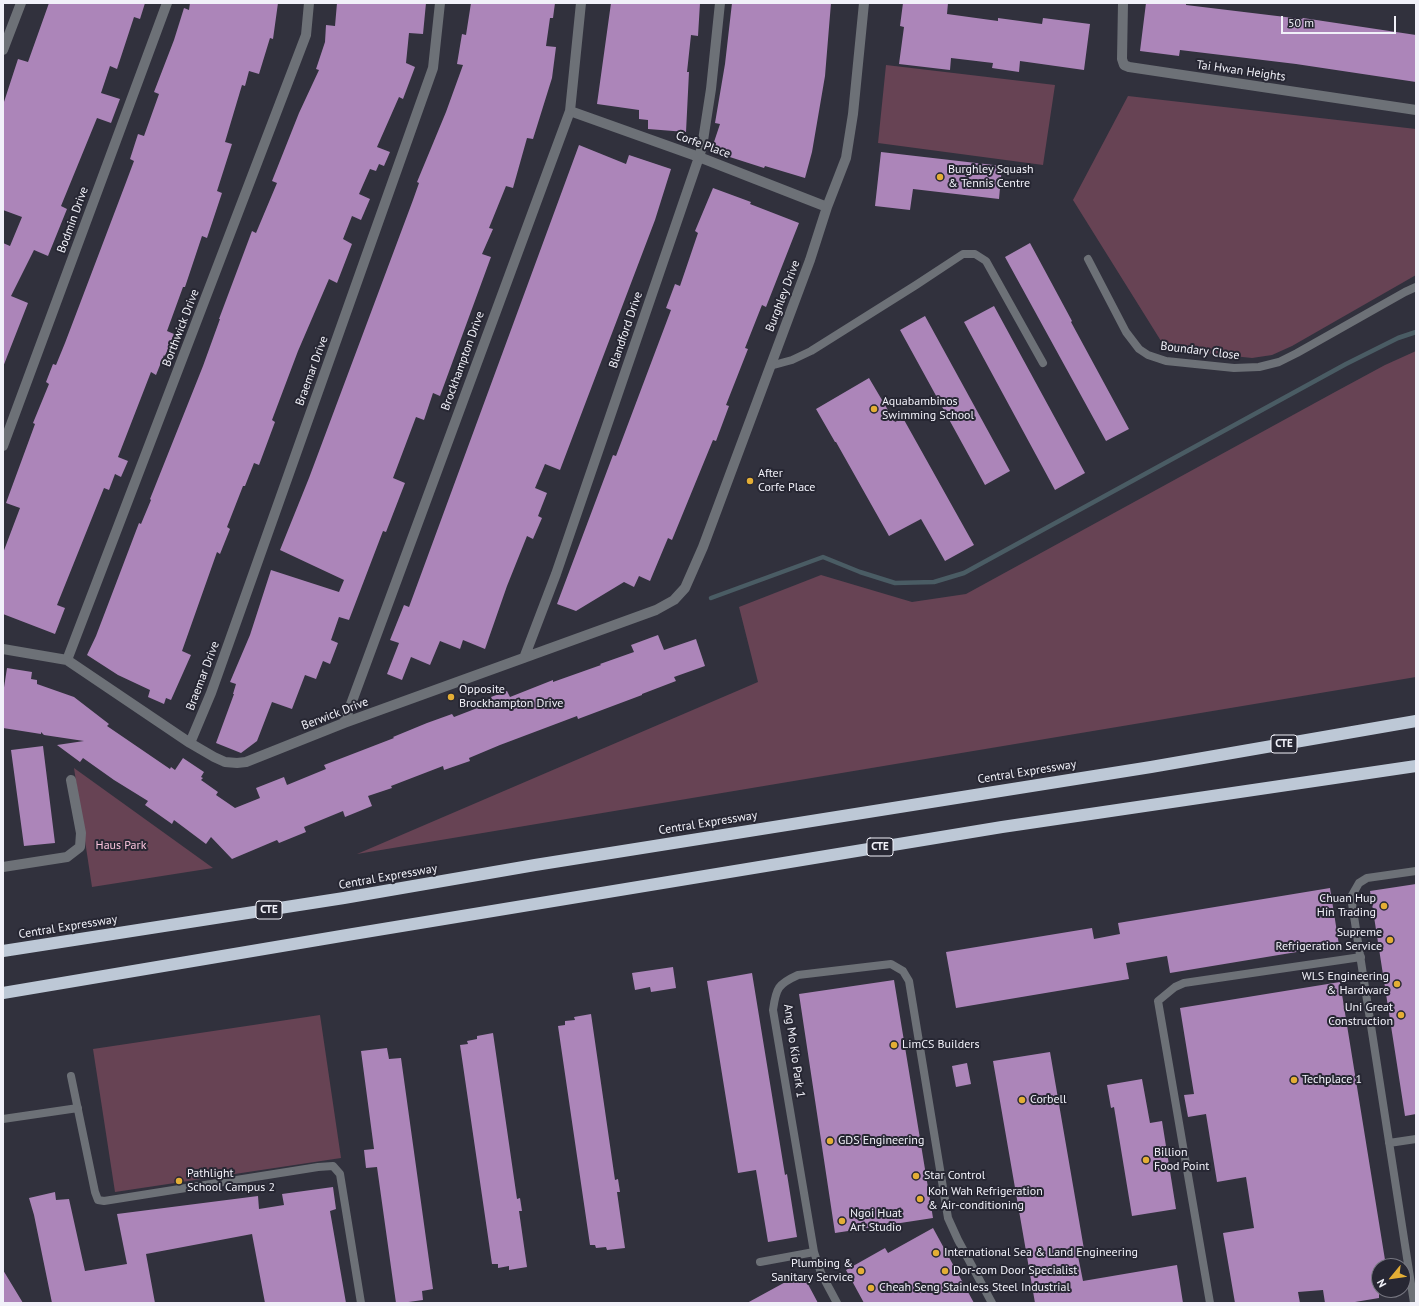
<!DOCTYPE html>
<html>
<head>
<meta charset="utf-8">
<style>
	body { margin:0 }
	#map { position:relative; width:1419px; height:1306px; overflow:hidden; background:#31313d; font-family:"PT Sans",sans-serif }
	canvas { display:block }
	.frame { position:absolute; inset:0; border:4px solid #f1f1f9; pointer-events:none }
	.north { position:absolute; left:1371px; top:1258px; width:40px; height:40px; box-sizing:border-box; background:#272733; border:1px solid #787882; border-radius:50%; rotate:241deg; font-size:11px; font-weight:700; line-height:16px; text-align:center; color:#f1f1f9 }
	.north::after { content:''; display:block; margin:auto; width:14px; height:18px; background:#e4ae35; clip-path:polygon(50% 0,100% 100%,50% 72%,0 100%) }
	.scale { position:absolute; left:1281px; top:16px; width:115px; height:18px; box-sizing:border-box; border:2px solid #f1f1f9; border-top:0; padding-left:5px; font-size:12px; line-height:14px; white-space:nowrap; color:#f1f1f9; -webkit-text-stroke:3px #272733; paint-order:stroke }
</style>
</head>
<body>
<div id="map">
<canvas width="1419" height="1306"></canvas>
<div class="frame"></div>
<div class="north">N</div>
<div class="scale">50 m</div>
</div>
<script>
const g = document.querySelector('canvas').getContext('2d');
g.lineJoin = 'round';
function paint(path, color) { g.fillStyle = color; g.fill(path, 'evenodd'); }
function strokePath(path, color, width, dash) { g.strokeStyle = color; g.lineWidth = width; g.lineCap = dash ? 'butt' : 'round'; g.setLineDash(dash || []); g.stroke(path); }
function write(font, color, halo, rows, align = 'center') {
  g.font = font + ' "PT Sans",sans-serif'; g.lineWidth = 4; g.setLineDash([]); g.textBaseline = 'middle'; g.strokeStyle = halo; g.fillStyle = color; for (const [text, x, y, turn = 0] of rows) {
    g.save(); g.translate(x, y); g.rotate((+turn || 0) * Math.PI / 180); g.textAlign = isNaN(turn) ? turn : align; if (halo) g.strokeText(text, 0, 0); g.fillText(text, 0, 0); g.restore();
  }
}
paint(new Path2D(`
	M 886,65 L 1055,85 L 1043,165 L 878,143 Z
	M 1128,96 L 1416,129 L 1416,275 L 1292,346 L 1272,355 L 1252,358 L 1166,349 L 1073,200 Z
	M 1416,351 L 1416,677 L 357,854 L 758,682 L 739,607 L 821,575 L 912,602 L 966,594 L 1335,392 L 1385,365 Z
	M 74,768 L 213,868 L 92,887 Z
	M 320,1015 L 341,1158 L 115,1192 L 93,1049 Z`), '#674354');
strokePath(new Path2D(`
	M 711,598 L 823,557 L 860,572 L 895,583 L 934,582 L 964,573 L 1346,364 L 1398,338 L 1416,332`), '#4a5c64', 4.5);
paint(new Path2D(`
	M 49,3 L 145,3 L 140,19 L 134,17 L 117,69 L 110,66 L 101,93 L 120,99 L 111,123 L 97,118 L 61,206 L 67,209 L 48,256 L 34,250 L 11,296 L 28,303 L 3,367 L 3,243 L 10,246 L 22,217 L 3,210 L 3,105 L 18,59 L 28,62 Z
	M 190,3 L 278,3 L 273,39 L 270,38 L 259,74 L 249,71 L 245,86 L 242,85 L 225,142 L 232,144 L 217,191 L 222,193 L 207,238 L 202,236 L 185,287 L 183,287 L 167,331 L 174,334 L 165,356 L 164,355 L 156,375 L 151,372 L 118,457 L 128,461 L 121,477 L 115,474 L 109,490 L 104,488 L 57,605 L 65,608 L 55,634 L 3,614 L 3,553 L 20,508 L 6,503 L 35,424 L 33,423 L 49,384 L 46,382 L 53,364 L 56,365 L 65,343 L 125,185 L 134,161 L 130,159 L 138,134 L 144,136 L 159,94 L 154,92 L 174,40 L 184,8 L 189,10 Z
	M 337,3 L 426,3 L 423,34 L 409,33 L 406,63 L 415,67 L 403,99 L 399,97 L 377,147 L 390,152 L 384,166 L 379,164 L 376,171 L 370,169 L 359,194 L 370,199 L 361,220 L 352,216 L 343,239 L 352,244 L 337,283 L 329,279 L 298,351 L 272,420 L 275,422 L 259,465 L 254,463 L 245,486 L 243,486 L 227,527 L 230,529 L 220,554 L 217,552 L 182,651 L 191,655 L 171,700 L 166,698 L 164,704 L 148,697 L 150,690 L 118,675 L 87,655 L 96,636 L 139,523 L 141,524 L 151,500 L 150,499 L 203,366 L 220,319 L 219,319 L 252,231 L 256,233 L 277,183 L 272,181 L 299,113 L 319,70 L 316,69 L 325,42 L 326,25 L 335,26 Z
	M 471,3 L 555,3 L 553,18 L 550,18 L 546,46 L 556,47 L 552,78 L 533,139 L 527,138 L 513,188 L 506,186 L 489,228 L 493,229 L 482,254 L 491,257 L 440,396 L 433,393 L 424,420 L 416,417 L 393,478 L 405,483 L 386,532 L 383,531 L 349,620 L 339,617 L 331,640 L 338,643 L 330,664 L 323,661 L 316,679 L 305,675 L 292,709 L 272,702 L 257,741 L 241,753 L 216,743 L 234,694 L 233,694 L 236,684 L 230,682 L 250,635 L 271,570 L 339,592 L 344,580 L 280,550 L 309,478 L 413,200 L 419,183 L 417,182 L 446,112 L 463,65 L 457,64 L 462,34 L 466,35 Z
	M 611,3 L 700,3 L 698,36 L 691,35 L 687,72 L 689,72 L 686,132 L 648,129 L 648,120 L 639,119 L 639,110 L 597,104 Z
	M 732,3 L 831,3 L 825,76 L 812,152 L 805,178 L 765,166 L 764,168 L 711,151 L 720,124 L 715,123 L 725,64 Z
	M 903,3 L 948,3 L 947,14 L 998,21 L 998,18 L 1042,24 L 1043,18 L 1090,24 L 1084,70 L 1020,61 L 1019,72 L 992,68 L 993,63 L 951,58 L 950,70 L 899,64 L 904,27 L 900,26 Z
	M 1146,3 L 1186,3 L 1186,5 L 1302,19 L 1303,18 L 1416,35 L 1416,82 L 1296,64 L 1180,50 L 1179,56 L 1140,51 Z
	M 579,145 L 626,164 L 629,155 L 671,169 L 655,220 L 560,470 L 545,464 L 535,488 L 547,493 L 538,516 L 542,518 L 533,539 L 527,536 L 507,586 L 485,649 L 463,640 L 460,649 L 440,641 L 430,665 L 411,657 L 402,680 L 387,674 L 399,643 L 390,640 L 404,605 L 409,607 Z
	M 881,152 L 1002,166 L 999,199 L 913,189 L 910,210 L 875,206 Z
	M 713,188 L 751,202 L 750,204 L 799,223 L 766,307 L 762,305 L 745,348 L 748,349 L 726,405 L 729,406 L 716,441 L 713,440 L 672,540 L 668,538 L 650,581 L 639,576 L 634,587 L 624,582 L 576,611 L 557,604 L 613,455 L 616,456 L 671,310 L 666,308 L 675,284 L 680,286 L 698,233 L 695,231 Z
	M 1030,243 L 1072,321 L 1071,322 L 1129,429 L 1106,441 L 1005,257 Z
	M 994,306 L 1085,473 L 1055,490 L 964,322 Z
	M 925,316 L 1010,471 L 985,485 L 900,330 Z
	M 869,378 L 895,422 L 903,418 L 974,545 L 945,561 L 921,519 L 889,536 L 836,442 L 835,442 L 816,409 Z
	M 658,635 L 664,650 L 696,639 L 705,666 L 674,677 L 676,681 L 642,694 L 642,695 L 578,719 L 577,716 L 500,745 L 469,758 L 470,761 L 444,770 L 443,766 L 391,786 L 392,788 L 368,796 L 372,806 L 345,817 L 343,811 L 304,827 L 306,832 L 279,843 L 277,840 L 232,859 L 211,837 L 206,844 L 174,820 L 172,824 L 145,805 L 148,801 L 114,780 L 83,758 L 80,762 L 57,745 L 84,741 L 44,735 L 41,732 L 41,734 L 3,728 L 3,694 L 7,668 L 32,672 L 31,679 L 37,680 L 37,684 L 74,697 L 109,724 L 107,726 L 170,769 L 171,767 L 175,770 L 183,758 L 204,772 L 201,777 L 203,778 L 201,780 L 218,792 L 216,795 L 235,808 L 260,798 L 256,788 L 284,777 L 287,785 L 326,769 L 324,765 L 394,738 L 393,737 L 427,723 L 452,714 L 454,717 L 493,702 L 491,697 L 507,691 L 510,697 L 553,680 L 553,682 L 601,665 L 600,664 L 634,652 L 631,645 Z
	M 43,746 L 55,843 L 24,846 L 11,750 Z
	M 1416,884 L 1416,1114 L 1405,1116 L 1370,891 Z
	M 1330,888 L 1339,945 L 1170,973 L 1167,956 L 1126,963 L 1129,979 L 956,1008 L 946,952 L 1092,928 L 1094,939 L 1120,934 L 1118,923 Z
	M 673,967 L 676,988 L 651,992 L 650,987 L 635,990 L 632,973 Z
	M 752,973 L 785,1175 L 787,1174 L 797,1237 L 768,1242 L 756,1170 L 738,1173 L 707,981 Z
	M 894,980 L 933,1218 L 835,1233 L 799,994 Z
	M 1340,982 L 1386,1266 L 1379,1266 L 1379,1298 L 1349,1303 L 1325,1303 L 1323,1290 L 1298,1292 L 1300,1303 L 1235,1303 L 1223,1233 L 1254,1228 L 1246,1177 L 1217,1182 L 1206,1114 L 1188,1117 L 1184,1095 L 1194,1094 L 1180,1008 Z
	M 591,1014 L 615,1180 L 618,1179 L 620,1192 L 617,1192 L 625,1248 L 607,1250 L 606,1247 L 596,1248 L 595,1245 L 590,1245 L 558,1026 L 565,1025 L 565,1021 L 575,1020 L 574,1017 Z
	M 493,1033 L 517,1199 L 520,1198 L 522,1211 L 519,1211 L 527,1267 L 509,1270 L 509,1266 L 498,1268 L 498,1264 L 492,1264 L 460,1045 L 468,1044 L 467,1041 L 477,1039 L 477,1036 Z
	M 387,1048 L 389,1059 L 401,1058 L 433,1289 L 422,1291 L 423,1300 L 401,1303 L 396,1303 L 377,1167 L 366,1168 L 364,1150 L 374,1149 L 361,1051 Z
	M 1050,1052 L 1085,1255 L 1078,1256 L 1083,1281 L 1177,1265 L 1183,1303 L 1035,1303 L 993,1061 Z
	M 967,1063 L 971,1084 L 956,1087 L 952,1066 Z
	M 1142,1079 L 1150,1123 L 1162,1121 L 1176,1209 L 1132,1216 L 1114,1107 L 1111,1108 L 1107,1085 Z
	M 333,1187 L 336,1209 L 330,1211 L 346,1303 L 265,1303 L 252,1234 L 146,1254 L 155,1303 L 52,1303 L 34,1215 L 29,1198 L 55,1192 L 56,1200 L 69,1199 L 85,1271 L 127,1264 L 117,1214 L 258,1196 L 259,1209 L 284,1205 L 282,1194 Z
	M 933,1228 L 974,1303 L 864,1303 L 846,1270 L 885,1248 L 888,1253 Z
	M 3,1270 L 23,1303 L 3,1303 Z
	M 802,1273 L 818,1303 L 747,1303 Z`), '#ac85b9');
strokePath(new Path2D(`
	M 1088,259 L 1126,332 L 1139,349 L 1148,355 L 1166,361 L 1234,368 L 1259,367 L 1279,362 L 1297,353 L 1405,292 L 1416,287
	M 770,366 L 792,360 L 811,351 L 916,285 L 963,254 L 975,254 L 986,261 L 1043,363
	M 71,1076 L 95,1192 L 98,1200 L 104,1201 L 318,1167 L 333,1166 L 340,1174 L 361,1303
	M 3,1119 L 78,1108
	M 1389,1143 L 1416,1139
	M 760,1262 L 814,1252
	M 837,1303 L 821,1273 L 814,1252 L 773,1010 C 776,988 778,984 798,975 L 891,964 L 903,971 L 909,981 L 948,1218 L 958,1240 L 992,1303
	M 1210,1303 L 1158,1001 L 1175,987 L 1184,983 L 1361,957
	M 1414,1303 L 1351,897 L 1359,883 L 1367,878 L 1416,871`), '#6d7177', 8);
strokePath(new Path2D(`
	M 1123,3 L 1122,59 L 1124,65 L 1129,67 L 1416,110
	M 3,50 L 21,3
	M 570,111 L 699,157 L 827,207
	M 3,446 L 167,3
	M 3,649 L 67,660 L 190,743 L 214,757 L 225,762 L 237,763 L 246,762 L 344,723 L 656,610 L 674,600 L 685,588 L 703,547 L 810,260 L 827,207 L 846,158 L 853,114 L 864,3
	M 524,658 L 556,574 L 699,157 L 702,147 L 711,89 L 720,3
	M 67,660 L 306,35 L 309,3
	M 344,723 L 570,111 L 581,3
	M 190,743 L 211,693 L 433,68 L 440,3
	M 3,867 L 67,857 L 80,847 L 81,833 L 71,780`), '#6d7177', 10);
strokePath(new Path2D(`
	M 3,951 L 344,898 L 535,865 L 1151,767 L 1416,721
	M 3,993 L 353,934 L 1002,827 L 1416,766`), '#bdc8d6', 12);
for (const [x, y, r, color] of [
	[940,177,4,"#e4ae35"],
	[874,409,4,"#e4ae35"],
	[750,481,4,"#e4ae35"],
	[451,697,4,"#e4ae35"],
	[1384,906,4,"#e4ae35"],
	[1390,940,4,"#e4ae35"],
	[1397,984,4,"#e4ae35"],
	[1401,1015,4,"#e4ae35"],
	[894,1045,4,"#e4ae35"],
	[1294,1080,4,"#e4ae35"],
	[1022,1100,4,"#e4ae35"],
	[830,1141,4,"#e4ae35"],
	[1146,1160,4,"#e4ae35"],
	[916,1176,4,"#e4ae35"],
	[179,1181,4,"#e4ae35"],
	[920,1199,4,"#e4ae35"],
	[842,1221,4,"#e4ae35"],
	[936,1253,4,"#e4ae35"],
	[861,1271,4,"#e4ae35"],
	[945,1271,4,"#e4ae35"],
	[871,1288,4,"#e4ae35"]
]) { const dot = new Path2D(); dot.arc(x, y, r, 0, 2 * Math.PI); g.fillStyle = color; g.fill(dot); strokePath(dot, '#272733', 1.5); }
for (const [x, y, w] of [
	[1284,744,26],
	[880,847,26],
	[269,910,26]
]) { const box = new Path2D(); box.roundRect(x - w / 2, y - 9, w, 18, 3); g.fillStyle = '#272733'; g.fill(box); strokePath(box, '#f1f1f9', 1); }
write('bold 11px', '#f1f1f9', null, [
	["CTE",1284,744],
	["CTE",880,847],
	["CTE",269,910]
]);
write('12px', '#f1f1f9', '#272733', [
	["Tai Hwan Heights",1241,71,8],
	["Corfe Place",703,145,20],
	["Bodmin Drive",73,220,-70],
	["Burghley Drive",783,296,-69],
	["Borthwick Drive",181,328,-69],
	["Blandford Drive",626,330,-71],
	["Boundary Close",1200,351,7],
	["Brockhampton Drive",463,361,-70],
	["Braemar Drive",312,371,-70],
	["Braemar Drive",203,676,-69],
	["Berwick Drive",335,714,-21],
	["Central Expressway",1027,772,-9],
	["Central Expressway",708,823,-9],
	["Central Expressway",388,877,-10],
	["Central Expressway",68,927,-9],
	["Ang Mo Kio Park 1",794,1051,82]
]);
write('12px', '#f1f1f9', '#272733', [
	["Burghley Squash",948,170],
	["& Tennis Centre",948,184],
	["Aquabambinos",882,402],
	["Swimming School",882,416],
	["After",758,474],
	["Corfe Place",758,488],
	["Opposite",459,690],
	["Brockhampton Drive",459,704],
	["Chuan Hup",1376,899,"right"],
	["Hin Trading",1376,913,"right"],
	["Supreme",1382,933,"right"],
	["Refrigeration Service",1382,947,"right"],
	["WLS Engineering",1389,977,"right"],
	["& Hardware",1389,991,"right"],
	["Uni Great",1393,1008,"right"],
	["Construction",1393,1022,"right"],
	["LimCS Builders",902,1045],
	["Techplace 1",1302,1080],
	["Corbell",1030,1100],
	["GDS Engineering",838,1141],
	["Billion",1154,1153],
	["Food Point",1154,1167],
	["Pathlight",187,1174],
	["School Campus 2",187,1188],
	["Star Control",924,1176],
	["Koh Wah Refrigeration",928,1192],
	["& Air-conditioning",928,1206],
	["Ngoi Huat",850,1214],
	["Art Studio",850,1228],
	["International Sea & Land Engineering",944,1253],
	["Plumbing &",853,1264,"right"],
	["Sanitary Service",853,1278,"right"],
	["Dor-com Door Specialist",953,1271],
	["Cheah Seng Stainless Steel Industrial",879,1288]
], 'left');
write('12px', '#f9c3dc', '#272733', [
	["Haus Park",121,846]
]);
</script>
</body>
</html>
